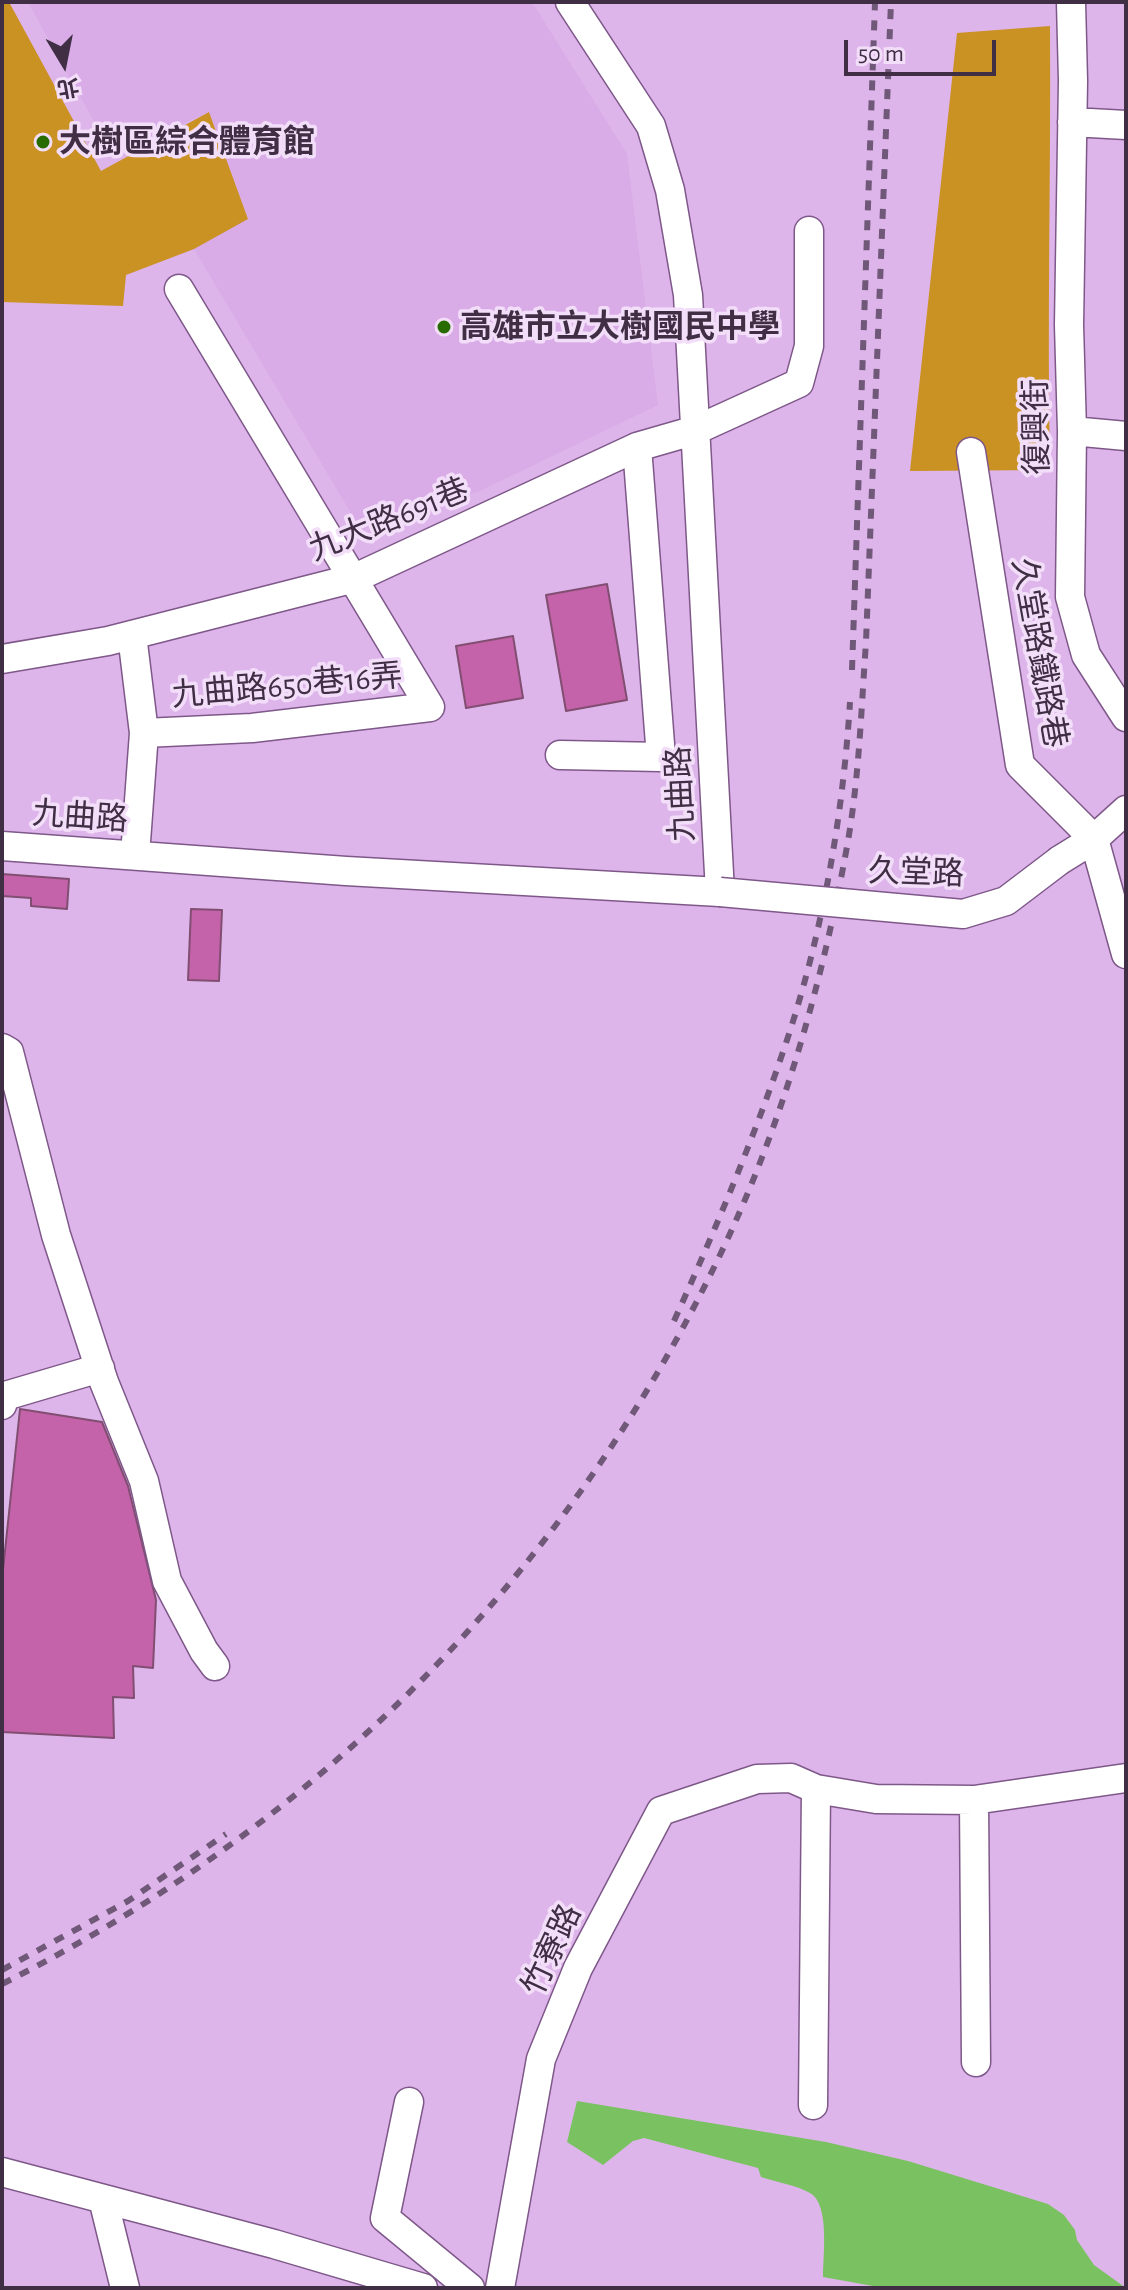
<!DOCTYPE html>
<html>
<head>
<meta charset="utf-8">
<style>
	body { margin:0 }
	#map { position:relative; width:1128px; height:2290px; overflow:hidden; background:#deb5ea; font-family:"Alegreya Sans","Noto Sans TC",sans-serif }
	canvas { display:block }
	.frame { position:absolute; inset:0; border:4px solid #3f2e44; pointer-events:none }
	.north { position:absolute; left:24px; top:24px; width:80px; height:80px; -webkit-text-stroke:6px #f3def9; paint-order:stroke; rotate:170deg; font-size:22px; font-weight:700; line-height:32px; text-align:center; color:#3f2e44 }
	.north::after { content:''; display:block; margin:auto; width:28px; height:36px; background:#3f2e44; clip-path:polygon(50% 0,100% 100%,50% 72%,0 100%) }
	.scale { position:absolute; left:844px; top:40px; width:152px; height:36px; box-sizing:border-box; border:4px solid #3f2e44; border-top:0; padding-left:10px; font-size:24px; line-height:28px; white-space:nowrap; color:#3f2e44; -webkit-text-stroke:6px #f3def9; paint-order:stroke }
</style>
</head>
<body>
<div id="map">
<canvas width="1128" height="2290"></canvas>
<div class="frame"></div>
<div class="north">北</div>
<div class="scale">50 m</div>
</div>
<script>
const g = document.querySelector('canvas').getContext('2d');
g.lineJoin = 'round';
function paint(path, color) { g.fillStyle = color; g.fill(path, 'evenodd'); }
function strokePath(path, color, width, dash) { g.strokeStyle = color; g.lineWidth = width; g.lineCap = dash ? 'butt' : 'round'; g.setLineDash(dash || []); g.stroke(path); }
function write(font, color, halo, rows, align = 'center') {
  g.font = font + ' "Alegreya Sans","Noto Sans TC",sans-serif'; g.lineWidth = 7; g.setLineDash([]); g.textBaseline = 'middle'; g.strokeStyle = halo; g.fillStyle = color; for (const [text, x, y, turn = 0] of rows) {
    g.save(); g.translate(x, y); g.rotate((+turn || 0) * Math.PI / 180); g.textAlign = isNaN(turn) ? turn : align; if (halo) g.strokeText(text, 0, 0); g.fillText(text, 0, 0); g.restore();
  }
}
paint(new Path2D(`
	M 28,2 L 532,2 L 627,154 L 658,405 L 480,491 L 361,530 L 194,249 L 248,218 L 209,112 L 113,156 Z`), '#d9abe7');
paint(new Path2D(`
	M 2,2 L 9,2 L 101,171 L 209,112 L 248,219 L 194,249 L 126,275 L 123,306 L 2,302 Z
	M 1050,26 C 1051,174 1047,322 1050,470 L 910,471 L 957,33 Z`), '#ca9123');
paint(new Path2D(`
	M 577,2101 L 826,2142 L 908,2161 L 1048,2204 L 1064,2215 L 1075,2230 L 1077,2240 L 1094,2265 L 1126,2288 L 884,2288 L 823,2277 C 823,2255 830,2204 810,2193 C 796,2185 776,2182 761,2177 L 758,2168 L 644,2138 L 633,2141 L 603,2165 L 567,2142 Z`), '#7ac261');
const building = new Path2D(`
	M 607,584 L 627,700 L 566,711 L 546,595 Z
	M 513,636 L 523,698 L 466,708 L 456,646 Z
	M 2,874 L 69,879 L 67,909 L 31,906 L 31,898 L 2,896 Z
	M 191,909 L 222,910 L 219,981 L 188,980 Z
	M 20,1409 L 102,1422 L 128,1486 L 156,1600 L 153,1668 L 133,1666 L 134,1698 L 113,1697 L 114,1738 L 2,1732 L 2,1579 Z`);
paint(building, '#c463aa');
strokePath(building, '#814e72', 2);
const minor = new Path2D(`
	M 1071,2 L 1073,81 L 1069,325 L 1072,431 L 1070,597 L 1086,655 L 1126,717
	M 1072,122 L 1126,125
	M 1072,431 L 1126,436
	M 971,452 L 1020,765 L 1094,839 L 1126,954
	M 132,635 L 144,733 L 135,855
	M 2,659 L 108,641 L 355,578 L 637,447 L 696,430 L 799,383 L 809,346 L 809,231
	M 144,733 L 252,728 L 430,707 L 179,289
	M 560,755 L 661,757 L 637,447
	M 2,846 L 346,871 L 720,892 L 688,295 L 670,190 L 651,126 L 570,2
	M 1060,860 L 1094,839 L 1126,810
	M 2,1048 L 9,1052 L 56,1235 L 104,1382 L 144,1481 L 167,1581 L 204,1651 L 215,1666
	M 2,1405 L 5,1396 L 100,1368
	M 974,1800 L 976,2062
	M 409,2102 L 385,2218 L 470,2288
	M 813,2105 L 816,1789
	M 2,2172 L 274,2244 L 423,2288
	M 103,2199 L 125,2288
	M 500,2288 L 541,2059 L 578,1968 L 661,1811 L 757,1779 L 791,1778 L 816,1789 L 876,1799 L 974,1800 L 1126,1778`);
strokePath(minor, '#7e5889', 31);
strokePath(minor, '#fff', 28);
strokePath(new Path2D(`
	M 852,670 L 875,2
	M 674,1321 C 716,1228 755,1136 787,1040 C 823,931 843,815 850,702
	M 2,1970 L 128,1901 L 226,1834
	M 2,1984 C 324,1822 576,1565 728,1238 C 784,1117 822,983 846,852 C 859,783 861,712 866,642 L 891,2`), '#705878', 6, [10, 10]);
const minorBridge = new Path2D(`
	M 720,892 L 963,914 L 1006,901 L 1060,860`);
strokePath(minorBridge, '#7e5889', 31, []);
strokePath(minorBridge, '#fff', 28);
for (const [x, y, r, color] of [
	[43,142,8,"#286b02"],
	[444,327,8,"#286b02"]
]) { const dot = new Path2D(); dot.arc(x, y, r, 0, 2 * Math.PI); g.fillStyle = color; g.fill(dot); strokePath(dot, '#f3def9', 3); }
write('bold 32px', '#3f2e44', '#f3def9', [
	["大樹區綜合體育館",59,142],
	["高雄市立大樹國民中學",460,327]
], 'left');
write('32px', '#3f2e44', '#f3def9', [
	["復興街",1037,427,-91],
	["九大路691巷",389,520,-22],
	["久堂路鐵路巷",1039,653,80],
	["九曲路650巷16弄",287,686,-5],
	["九曲路",681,794,-93],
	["九曲路",80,817,4],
	["久堂路",916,873,2],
	["竹寮路",552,1950,-65]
]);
</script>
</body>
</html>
